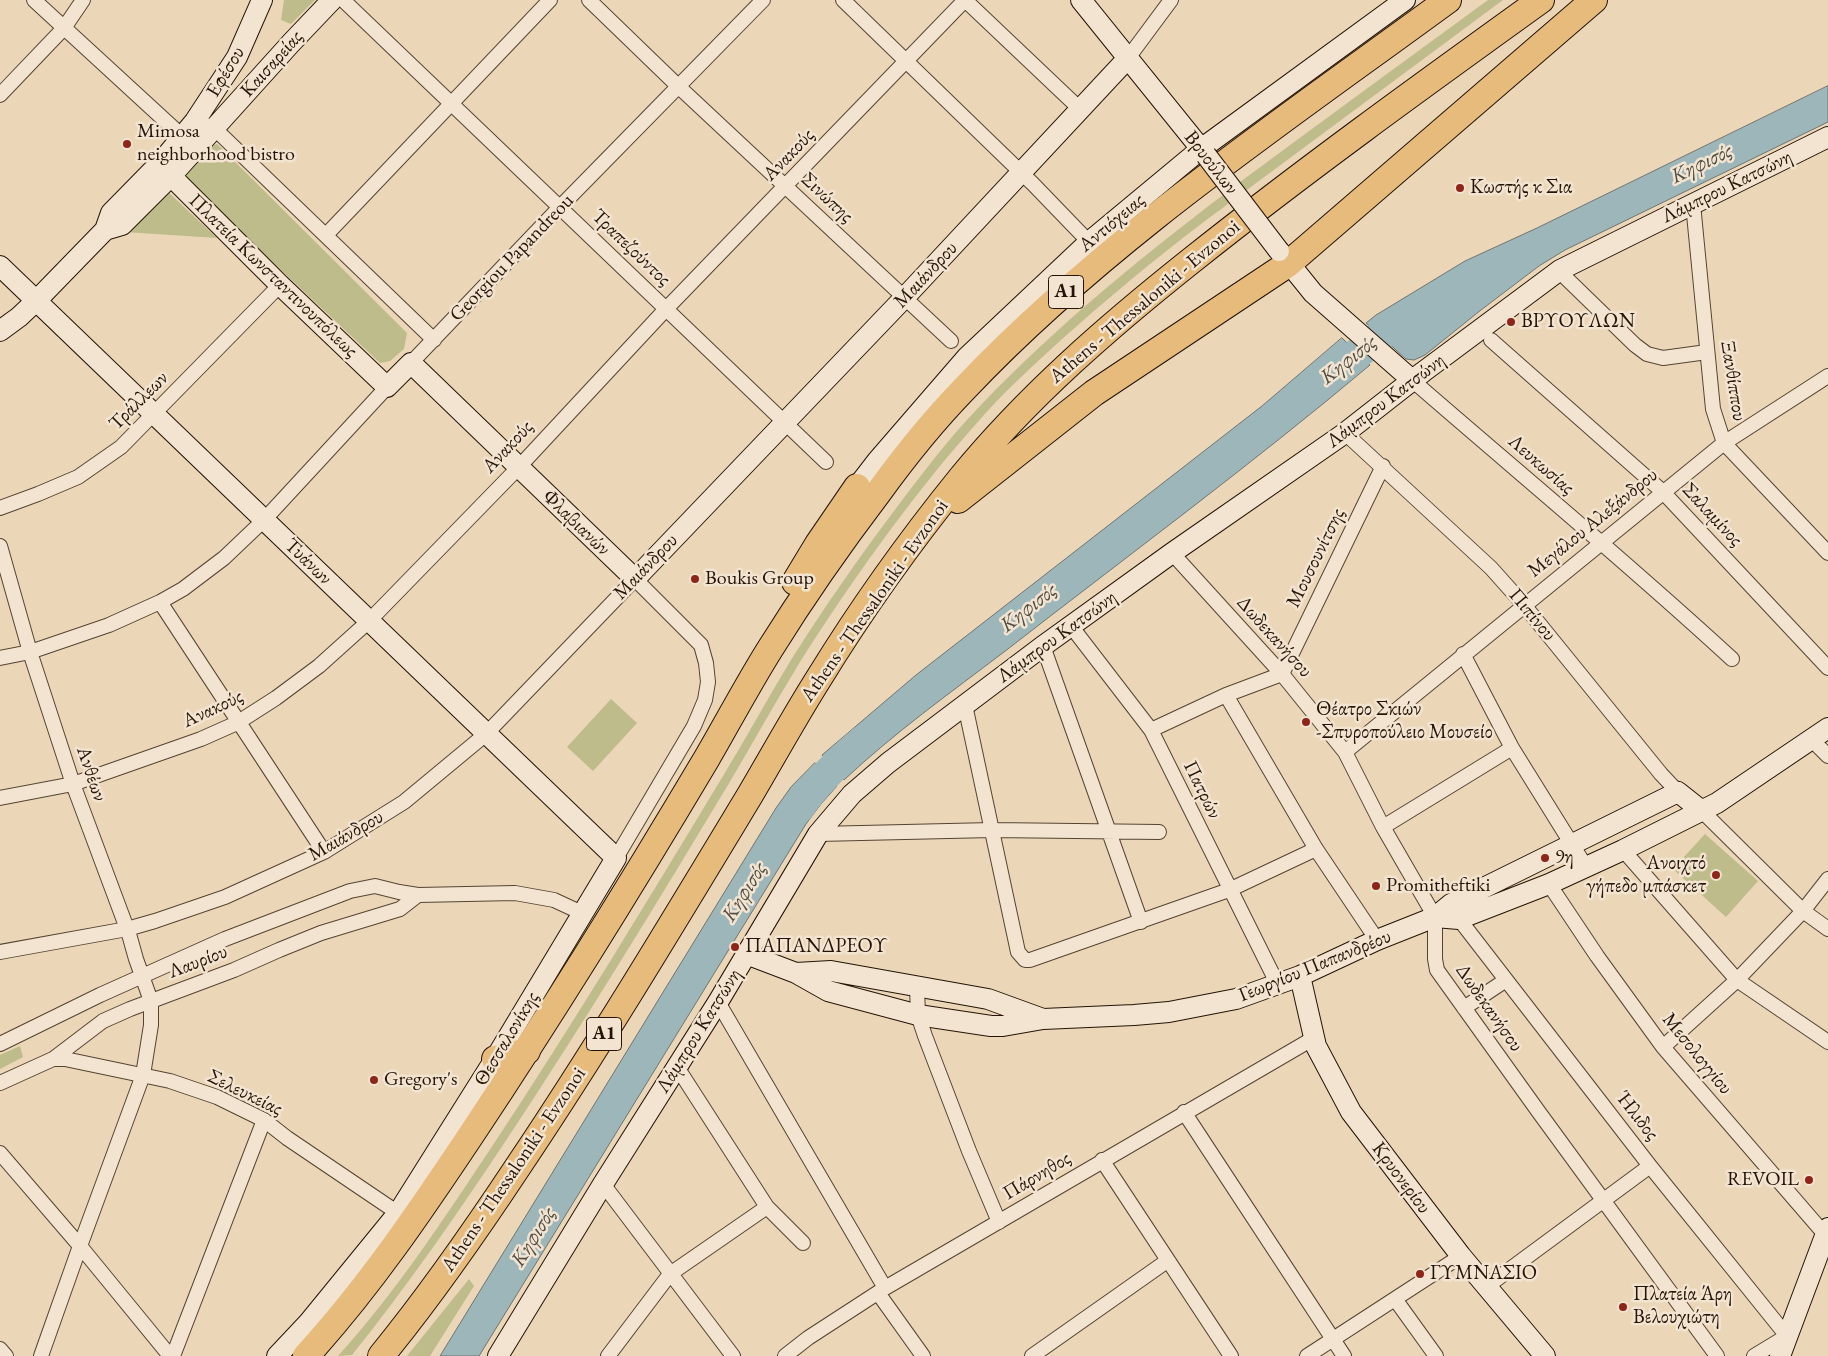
<!DOCTYPE html>
<html>
<head>
<meta charset="utf-8">
<style>
	body { margin:0 }
	canvas { display:block; background:#ebd6b8 }
</style>
</head>
<body>
<canvas width="1828" height="1356"></canvas>
<script>
const g = document.querySelector('canvas').getContext('2d');
g.lineJoin = 'round';
function paint(path, color) { g.fillStyle = color; g.fill(path, 'evenodd'); }
function strokePath(path, color, width, dash) { g.strokeStyle = color; g.lineWidth = width; g.lineCap = dash ? 'butt' : 'round'; g.setLineDash(dash || []); g.stroke(path); }
function write(font, color, halo, rows, align = 'center') {
  g.font = font + ' "EB Garamond",serif'; g.lineWidth = 5; g.setLineDash([]); g.textBaseline = 'middle'; g.strokeStyle = halo; g.fillStyle = color; for (const [text, x, y, turn = 0] of rows) {
    g.save(); g.translate(x, y); g.rotate((+turn || 0) * Math.PI / 180); g.textAlign = isNaN(turn) ? turn : align; if (halo) g.strokeText(text, 0, 0); g.fillText(text, 0, 0); g.restore();
  }
}
paint(new Path2D(`
	M 284,0 L 315,0 L 291,24 L 281,20 Z
	M 1488,0 L 1503,0 L 1205,221 C 1155,259 1108,298 1061,340 C 1035,364 1008,388 984,415 C 916,490 854,577 800,662 C 776,701 754,741 731,780 C 657,903 582,1026 503,1145 C 455,1217 406,1288 352,1355 L 338,1356 C 397,1291 445,1217 493,1145 C 573,1024 648,900 723,776 C 746,738 768,698 791,660 C 823,609 858,559 894,511 C 921,475 949,438 980,406 C 1059,323 1149,251 1240,182 C 1322,121 1405,61 1488,0 Z
	M 217,144 L 407,333 L 404,349 L 390,361 L 380,363 L 185,180 C 189,165 202,149 217,144 Z
	M 168,192 L 217,238 L 125,232 Z
	M 611,699 L 637,723 L 593,771 L 567,747 Z
	M 1705,834 L 1758,881 L 1726,917 L 1673,869 Z
	M 20,1046 L 23,1057 L 0,1069 L 0,1055 Z
	M 469,1279 L 474,1286 L 430,1356 L 407,1356 Z`), '#bebc8a');
const water = new Path2D(`
	M 1828,86 L 1828,122 L 1565,250 L 1539,266 L 1481,310 L 1425,355 L 1414,360 L 1406,359 L 1366,323 L 1376,315 L 1465,261 L 1537,228 Z
	M 1342,338 L 1370,365 C 1251,465 1126,557 1004,652 C 950,693 894,733 844,780 L 822,755 L 916,675 L 1262,406 Z
	M 815,763 L 837,786 L 821,804 L 806,824 L 479,1356 L 440,1356 L 776,808 L 791,787 Z`);
paint(water, '#9db6ba');
strokePath(water, '#6d7572', 1);
strokePath(new Path2D(`
	M 1325,379 L 1398,322 L 1415,312
	M 799,808 C 816,782 840,760 864,740`), '#9db6ba', 31);
const street = new Path2D(`
	M 34,0 L 183,137
	M 343,0 L 826,462
	M 589,0 L 679,87 L 951,341
	M 843,0 L 1033,184 L 1089,242
	M 965,0 L 1081,110
	M 1128,58 L 1171,0
	M 0,95 L 64,28 L 83,0
	M 205,125 L 214,128 L 434,340
	M 1693,204 L 1713,409 L 1724,443 L 1828,553
	M 326,235 L 550,0
	M 1565,277 L 1635,345 L 1647,354 L 1663,358 L 1707,352
	M 1491,340 L 1663,492 L 1828,668
	M 411,363 L 560,207 L 763,0
	M 1412,380 C 1519,473 1628,563 1732,659
	M 1345,433 L 1491,568 L 1524,605 L 1661,774 L 1678,792
	M 0,508 L 38,494 L 78,477 L 121,447 L 280,285
	M 0,546 L 30,652 L 73,784 L 129,934 L 136,959 L 151,1001 L 151,1025 L 143,1075 L 80,1246 L 41,1356
	M 1172,553 L 1282,674 L 1345,752 L 1383,827 L 1435,917 L 1435,959 L 1437,970 L 1538,1111 L 1717,1356
	M 160,602 L 324,852
	M 1071,626 L 1151,730 L 1278,985
	M 1043,646 L 1141,922
	M 1463,654 L 1512,748 L 1586,867
	M 0,658 L 30,652 L 109,625 L 160,602 L 183,589 L 224,558 L 264,520 L 387,387
	M 1226,695 L 1316,849 L 1377,940
	M 965,705 L 1018,952 L 1025,960 L 1030,960 L 1229,890 L 1316,849
	M 1151,730 L 1226,695 L 1282,674 L 1383,466
	M 1812,740 L 1828,756
	M 1345,752 L 1724,443 L 1828,376
	M 0,798 L 73,784 L 201,739 L 237,723 L 276,698 L 319,666 L 369,621 L 518,468 L 666,309 L 965,0
	M 1702,811 L 1803,911 L 1828,929
	M 1383,827 L 1512,748
	M 818,834 L 992,830 L 1159,832
	M 1623,850 L 1737,980 L 1828,1042
	M 1549,884 L 1597,956 L 1663,1047 L 1828,1238
	M 1459,919 L 1650,1166 L 1787,1336 L 1754,1356
	M 0,952 L 127,929 L 155,921 L 225,897 L 324,852 L 404,802 L 486,734 L 635,579 L 701,645 L 706,663 L 708,682 L 705,700 L 694,726 L 616,858
	M 917,987 L 918,1015 L 925,1036 L 969,1151 L 999,1222
	M 718,1002 L 885,1288
	M 1464,1008 L 1506,980
	M 0,1044 L 100,995 L 225,939 L 350,891 L 375,886 L 399,892 L 418,895 L 515,893 L 554,900 L 582,913
	M 1663,1047 L 1737,980 L 1803,911 L 1828,879
	M 53,1059 L 65,1059 L 170,1081 L 217,1097 L 264,1120 L 287,1138 L 398,1213
	M 677,1067 L 767,1207 L 803,1243
	M 0,1083 L 53,1059 L 103,1021 L 130,1009 L 234,970 L 279,950 L 321,933 L 400,909 L 418,895
	M 1184,1112 L 1344,1356
	M 0,1153 L 80,1246 L 170,1356
	M 1102,1160 L 1231,1356
	M 603,1184 L 733,1356
	M 1486,1287 L 1650,1166
	M 878,1293 L 923,1356
	M 1395,1299 L 1436,1356
	M 0,1349 L 6,1356
	M 173,1356 L 264,1120
	M 608,1356 L 670,1274 L 767,1207
	M 785,1356 L 808,1338 L 885,1288 L 1314,1038
	M 1032,1356 L 1167,1261
	M 1307,1356 L 1461,1256`);
const secondary = new Path2D(`
	M 1081,0 L 1206,155
	M 162,161 L 171,176 L 280,285 L 387,387 L 411,363 L 635,579 L 905,297 L 1128,58
	M 105,230 L 122,225 L 171,176 L 292,42 L 332,0
	M 1280,252 L 1313,293 L 1412,380
	M 0,266 L 616,858 L 495,1059 L 398,1213 L 309,1322 L 277,1356
	M 0,331 L 19,317 L 36,301 L 105,230 L 111,213 L 162,161 L 195,121 L 237,57 L 262,0
	M 857,487 L 877,461 L 967,357 L 1089,242 L 1201,149 L 1405,0
	M 1435,917 L 1459,919 L 1549,884 L 1623,850 L 1717,803 L 1828,728
	M 746,954 L 796,973 L 828,991 L 918,1015 L 991,1026 L 1003,1026 L 1043,1019 L 1134,1015 L 1169,1012 L 1236,999 L 1300,976 L 1377,940 L 1435,917 L 1451,904 L 1678,792 L 1702,811
	M 796,973 L 831,971 L 988,999 L 1043,1019
	M 1300,976 L 1316,1046 L 1351,1112 L 1461,1256 L 1545,1356
	M 498,1356 L 603,1184 L 718,1002 L 818,834 L 852,794 L 888,763 L 1043,646 L 1172,553 L 1345,433 L 1423,372 L 1560,270 L 1828,137
	M 1780,1356 L 1828,1228`);
const highway = new Path2D(`
	M 958,500 L 1094,393 L 1288,264 L 1594,0
	M 795,582 L 818,544 L 857,487
	M 495,1059 L 527,1051
	M 306,1356 C 369,1287 421,1210 473,1132 C 554,1010 632,884 707,758 C 728,722 748,684 770,649 C 803,596 840,543 878,493 C 904,457 933,421 964,389 C 1104,241 1283,121 1448,0
	M 381,1356 C 431,1295 476,1230 519,1165 C 600,1044 675,919 750,795 C 773,756 795,716 819,678 C 862,608 910,541 961,478 C 1028,396 1109,326 1192,260 C 1305,170 1423,85 1541,0`);
strokePath(street, '#564432', 16);
strokePath(secondary, '#251405', 22);
strokePath(highway, '#251405', 28);
strokePath(street, '#f2e4d1', 14);
strokePath(secondary, '#f2e4d1', 20);
strokePath(highway, '#e6bb7c', 26);
const secondaryBridge = new Path2D(`
	M 1206,155 L 1279,251`);
strokePath(secondaryBridge, '#251405', 22, []);
strokePath(secondaryBridge, '#f2e4d1', 20);
for (const [x, y, r, color] of [
	[127,144,5,"#8f2418"],
	[1460,188,5,"#8f2418"],
	[1511,322,5,"#8f2418"],
	[695,579,5,"#8f2418"],
	[1306,722,5,"#8f2418"],
	[1545,858,5,"#8f2418"],
	[1716,875,5,"#8f2418"],
	[1376,886,5,"#8f2418"],
	[735,947,5,"#8f2418"],
	[374,1080,5,"#8f2418"],
	[1809,1180,5,"#8f2418"],
	[1420,1274,5,"#8f2418"],
	[1623,1307,5,"#8f2418"]
]) { const dot = new Path2D(); dot.arc(x, y, r, 0, 2 * Math.PI); g.fillStyle = color; g.fill(dot); strokePath(dot, '#f2e4d1', 2); }
for (const [x, y, w] of [
	[1066,292,35],
	[604,1034,35]
]) { const box = new Path2D(); box.roundRect(x - w / 2, y - 16.5, w, 33, 4); g.fillStyle = '#f2e4d1'; g.fill(box); strokePath(box, '#251405', 1); }
write('bold 19px', '#251405', null, [
	["Α1",1066,292],
	["Α1",604,1034]
]);
write('20px', '#251405', '#f2e4d1', [
	["Καισαρείας",272,64,-48],
	["Εφέσου",226,72,-59],
	["Ανακούς",789,155,-46],
	["Βρυούλων",1211,163,52],
	["Λάμπρου Κατσώνη",1727,187,-26],
	["Σινώπης",827,198,43],
	["Αντιόχειας",1112,223,-40],
	["Τραπεζούντος",631,248,44],
	["Georgiou Papandreou",512,258,-46],
	["Μαιάνδρου",926,275,-47],
	["Πλατεία Κωνσταντινουπόλεως",273,276,44],
	["Athens - Thessaloniki - Evzonoi",1145,302,-40],
	["Ξανθίππου",1733,381,81],
	["Τράλλεων",139,401,-45],
	["Λάμπρου Κατσώνη",1386,401,-37],
	["Ανακούς",508,447,-47],
	["Λευκωσίας",1541,465,41],
	["Σαλαμίνος",1712,515,47],
	["Φλαβιανών",576,523,44],
	["Μεγάλου Αλεξάνδρου",1593,523,-39],
	["Μουσουνίτσης",1316,558,-64],
	["Τυάνων",308,562,44],
	["Μαιάνδρου",646,567,-46],
	["Athens - Thessaloniki - Evzonoi",875,601,-55],
	["Πιπίνου",1532,615,50],
	["Λάμπρου Κατσώνη",1057,637,-36],
	["Δωδεκανήσου",1274,637,48],
	["Ανακούς",213,709,-25],
	["Ανθέων",91,774,71],
	["Πατρών",1202,790,64],
	["Μαιάνδρου",346,836,-30],
	["Λαυρίου",198,962,-21],
	["Γεωργίου Παπανδρέου",1315,966,-22],
	["Δωδεκανήσου",1489,1008,55],
	["Λάμπρου Κατσώνη",699,1031,-58],
	["Θεσσαλονίκης",507,1039,-59],
	["Μεσολογγίου",1697,1054,51],
	["Σελευκείας",245,1093,26],
	["Ήλιδος",1637,1116,52],
	["Athens - Thessaloniki - Evzonoi",514,1170,-56],
	["Πάρνηθος",1037,1176,-31],
	["Κρυονερίου",1401,1178,53]
]);
write('20px', '#251405', '#f2e4d1', [
	["Mimosa",137,132],
	["neighborhood bistro",137,155],
	["Κωστής κ Σια",1470,188],
	["ΒΡΥΟΥΛΩΝ",1521,322],
	["Boukis Group",705,579],
	["Θέατρο Σκιών",1316,710],
	["-Σπυροπούλειο Μουσείο",1316,733],
	["9η",1555,858],
	["Ανοιχτό",1706,864,"right"],
	["γήπεδο μπάσκετ",1706,887,"right"],
	["Promitheftiki",1386,886],
	["ΠΑΠΑΝΔΡΕΟΥ",745,947],
	["Gregory's",384,1080],
	["REVOIL",1799,1180,"right"],
	["ΓΥΜΝΑΣΙΟ",1430,1274],
	["Πλατεία Άρη",1633,1295],
	["Βελουχιώτη",1633,1318]
], 'left');
write('italic 21px', '#4f4d44', '#f2e4d1', [
	["Κηφισός",1702,164,-26],
	["Κηφισός",1349,360,-38],
	["Κηφισός",1029,608,-38],
	["Κηφισός",745,892,-58],
	["Κηφισός",534,1237,-58]
]);
</script>
</body>
</html>
